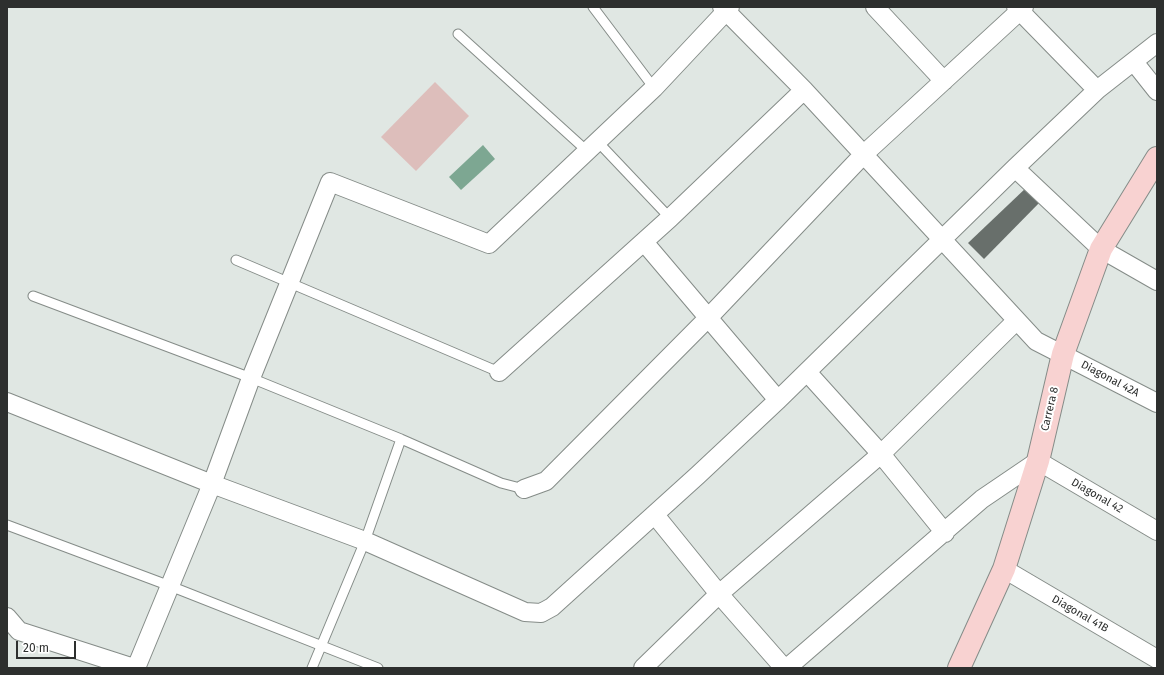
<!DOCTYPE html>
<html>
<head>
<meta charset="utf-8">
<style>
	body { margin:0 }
	#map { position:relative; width:1164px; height:675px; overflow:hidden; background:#e0e7e3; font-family:"Fira Sans",sans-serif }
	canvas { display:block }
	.frame { position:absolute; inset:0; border:8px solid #2d2f2e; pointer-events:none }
	.scale { position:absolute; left:16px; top:641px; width:60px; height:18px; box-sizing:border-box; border:2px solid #2d2f2e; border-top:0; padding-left:5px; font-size:12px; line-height:14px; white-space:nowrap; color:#2d2f2e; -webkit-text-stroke:3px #fff; paint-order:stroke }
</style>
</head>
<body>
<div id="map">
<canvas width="1164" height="675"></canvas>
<div class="frame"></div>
<div class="scale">20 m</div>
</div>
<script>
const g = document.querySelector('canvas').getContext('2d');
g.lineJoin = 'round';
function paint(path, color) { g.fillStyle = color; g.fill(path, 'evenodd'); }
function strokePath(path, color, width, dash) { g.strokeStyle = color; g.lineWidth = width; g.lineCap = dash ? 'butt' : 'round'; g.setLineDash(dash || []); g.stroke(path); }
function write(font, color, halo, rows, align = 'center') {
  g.font = font + ' "Fira Sans",sans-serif'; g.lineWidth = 4; g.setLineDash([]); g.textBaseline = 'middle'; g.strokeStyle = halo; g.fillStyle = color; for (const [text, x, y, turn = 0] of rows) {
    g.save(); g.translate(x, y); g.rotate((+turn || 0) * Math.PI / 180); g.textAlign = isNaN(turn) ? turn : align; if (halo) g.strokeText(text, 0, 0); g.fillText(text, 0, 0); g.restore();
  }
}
paint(new Path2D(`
	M 435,82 L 469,116 L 416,171 L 381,137 Z`), '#ddbebb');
paint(new Path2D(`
	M 483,145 L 495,159 L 461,190 L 449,177 Z`), '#7da792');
paint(new Path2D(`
	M 1028,186 L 1042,200 L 984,259 L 968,243 Z`), '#686f6b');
const lane = new Path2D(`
	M 593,7 L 654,88
	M 458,34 L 587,151
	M 597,141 L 670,218
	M 236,260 L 499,372
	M 33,296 L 251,378 L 401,439 L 501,483 L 524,489
	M 7,525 L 170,586 L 378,668
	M 312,668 L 365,541 L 401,439`);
const street = new Path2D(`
	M 722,7 L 804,90 L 1036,341 L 1157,403
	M 875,7 L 944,81
	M 1016,7 L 1097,90
	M 1134,62 L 1157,91
	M 1015,168 L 1101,249 L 1157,281
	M 644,242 L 778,400
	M 499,372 L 670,218 L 804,90
	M 807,372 L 881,454 L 945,533
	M 7,402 L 212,484 L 365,541 L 525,612 L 541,613 L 552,607 L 698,475 L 778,400 L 1015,168 L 1097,90 L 1157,43
	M 524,489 L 546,481 L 709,317 L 863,155 L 1024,7
	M 655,515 L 719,594 L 784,668
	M 1004,569 L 1157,659
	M 7,617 L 19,631 L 134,668
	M 136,668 L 212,484 L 251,378 L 330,182 L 489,244 L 654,88 L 730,7
	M 643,668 L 719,594 L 881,454 L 1016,321
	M 787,668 L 982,499 L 1038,461 L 1157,531`);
const secondary = new Path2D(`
	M 959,668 L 1004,569 L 1038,461 L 1063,354 L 1101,249 L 1157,158`);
strokePath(lane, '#858c88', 11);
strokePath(street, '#858c88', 20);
strokePath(secondary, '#858c88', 24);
strokePath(lane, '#fff', 9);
strokePath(street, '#fff', 18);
strokePath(secondary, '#f8d2d1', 22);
write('11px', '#2d2f2e', '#fff', [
	["Diagonal 42A",1110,379,28],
	["Carrera 8",1050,409,-77],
	["Diagonal 42",1097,496,30],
	["Diagonal 41B",1080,614,30]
]);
</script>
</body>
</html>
